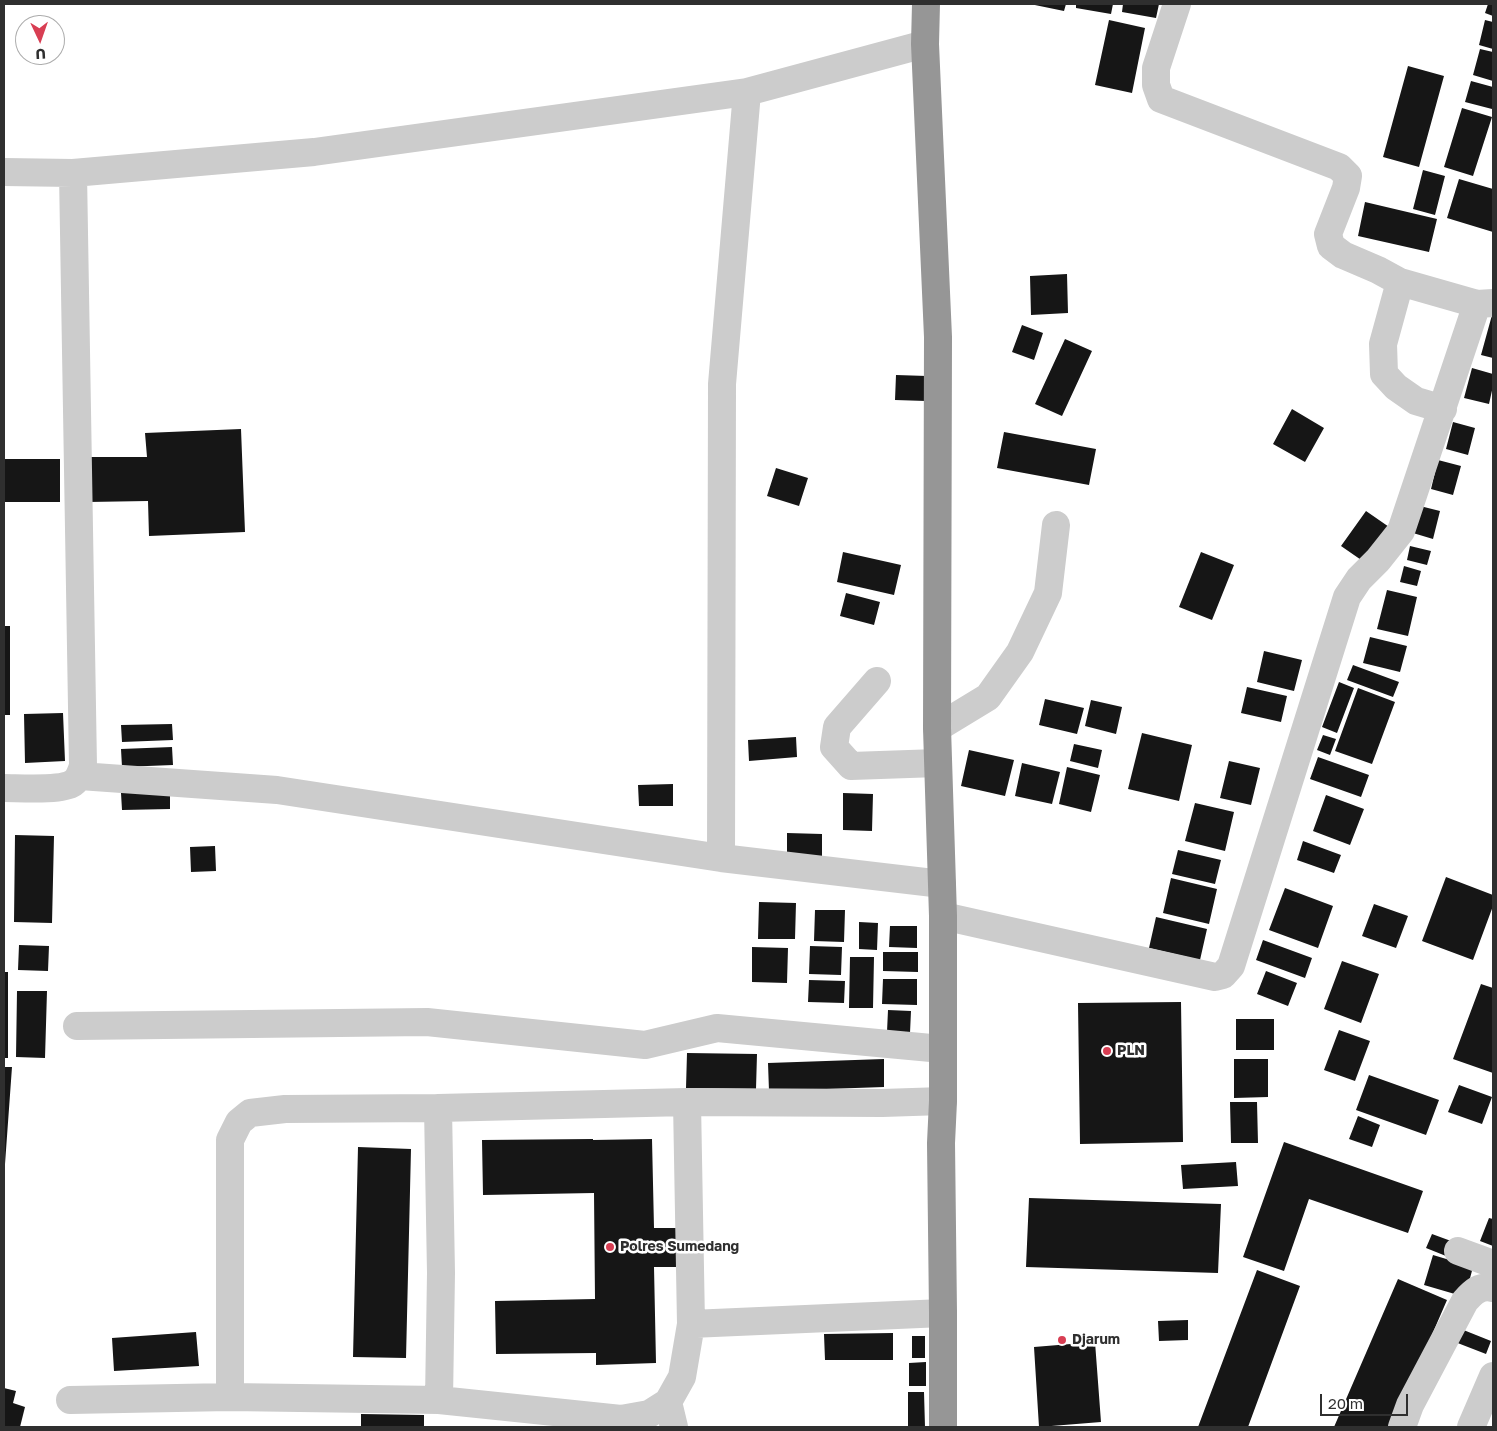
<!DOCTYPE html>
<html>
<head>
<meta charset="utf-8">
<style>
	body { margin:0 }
	#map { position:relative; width:1497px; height:1431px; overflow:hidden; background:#fff; font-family:"Golos Text",sans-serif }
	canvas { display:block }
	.frame { position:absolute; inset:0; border:5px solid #2f2f2f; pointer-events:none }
	.north { position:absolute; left:15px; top:15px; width:50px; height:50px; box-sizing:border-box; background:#fff; border:1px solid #acacac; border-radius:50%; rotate:177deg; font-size:14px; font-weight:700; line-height:20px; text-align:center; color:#2f2f2f }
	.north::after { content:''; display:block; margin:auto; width:18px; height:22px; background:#d83e53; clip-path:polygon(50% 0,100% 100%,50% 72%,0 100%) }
	.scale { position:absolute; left:1320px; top:1394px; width:88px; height:22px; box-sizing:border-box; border:2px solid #2f2f2f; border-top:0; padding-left:6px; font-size:15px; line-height:18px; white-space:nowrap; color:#2f2f2f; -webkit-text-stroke:4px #fff; paint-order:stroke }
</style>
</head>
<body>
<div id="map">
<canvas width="1497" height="1431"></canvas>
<div class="frame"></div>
<div class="north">U</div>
<div class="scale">20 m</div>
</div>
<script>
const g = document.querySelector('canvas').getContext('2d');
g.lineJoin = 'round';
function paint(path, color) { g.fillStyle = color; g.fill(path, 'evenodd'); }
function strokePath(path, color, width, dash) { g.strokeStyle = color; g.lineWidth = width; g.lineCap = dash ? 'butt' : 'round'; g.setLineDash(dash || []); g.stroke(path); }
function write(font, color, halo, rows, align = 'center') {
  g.font = font + ' "Golos Text",sans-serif'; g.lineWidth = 5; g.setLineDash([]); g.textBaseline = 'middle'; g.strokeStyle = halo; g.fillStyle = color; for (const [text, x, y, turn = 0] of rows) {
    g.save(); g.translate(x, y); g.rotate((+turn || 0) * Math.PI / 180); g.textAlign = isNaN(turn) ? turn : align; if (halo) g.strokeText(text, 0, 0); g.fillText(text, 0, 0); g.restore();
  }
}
paint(new Path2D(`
	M 1030,4 L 1066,4 L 1064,11 Z
	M 1076,4 L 1113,4 L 1111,14 L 1076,8 Z
	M 1123,4 L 1159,4 L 1156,18 L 1122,12 Z
	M 1488,4 L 1493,4 L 1493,16 L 1485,13 Z
	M 1109,20 L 1145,28 L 1132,93 L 1095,85 Z
	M 1485,20 L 1493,22 L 1493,49 L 1479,45 Z
	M 1480,49 L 1493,52 L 1493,81 L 1473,75 Z
	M 1408,66 L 1444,76 L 1419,167 L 1383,157 Z
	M 1471,81 L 1493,87 L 1492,109 L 1465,102 Z
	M 1462,108 L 1492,117 L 1473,176 L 1444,167 Z
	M 1423,170 L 1445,176 L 1435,215 L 1413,209 Z
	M 1459,179 L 1493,189 L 1493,232 L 1447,218 Z
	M 1365,202 L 1437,219 L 1429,252 L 1358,236 Z
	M 1067,274 L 1068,313 L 1031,315 L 1030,276 Z
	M 1492,315 L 1493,315 L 1493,358 L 1481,355 Z
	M 1022,325 L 1043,333 L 1034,360 L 1012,352 Z
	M 1065,339 L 1092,351 L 1062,416 L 1035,404 Z
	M 1472,368 L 1493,374 L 1493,386 L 1489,404 L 1464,398 Z
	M 896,375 L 927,376 L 926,401 L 895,400 Z
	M 1292,409 L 1324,428 L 1305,462 L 1273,444 Z
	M 1453,422 L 1475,428 L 1468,455 L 1446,449 Z
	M 241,429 L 245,532 L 149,536 L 148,501 L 88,502 L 87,457 L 147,457 L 145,433 Z
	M 1004,432 L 1096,449 L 1089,485 L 997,468 Z
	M 4,459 L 60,459 L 60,502 L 4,502 Z
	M 1438,460 L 1461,466 L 1453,495 L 1431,489 Z
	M 776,468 L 808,478 L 799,506 L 767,496 Z
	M 1420,506 L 1440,511 L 1433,539 L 1413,533 Z
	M 1366,511 L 1392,529 L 1367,564 L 1341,546 Z
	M 1410,546 L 1431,551 L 1427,565 L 1407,560 Z
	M 843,552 L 901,565 L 894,595 L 837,582 Z
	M 1201,552 L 1234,565 L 1212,620 L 1179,607 Z
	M 1404,566 L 1421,571 L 1417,586 L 1400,582 Z
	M 1387,590 L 1417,597 L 1408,636 L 1377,629 Z
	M 846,593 L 880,602 L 874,625 L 840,616 Z
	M 4,626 L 10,626 L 10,715 L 4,715 Z
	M 1370,637 L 1407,646 L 1400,672 L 1363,663 Z
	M 1264,651 L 1302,660 L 1294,691 L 1257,682 Z
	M 1353,665 L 1399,682 L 1393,697 L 1347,680 Z
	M 1339,682 L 1354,688 L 1337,733 L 1322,727 Z
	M 1247,687 L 1287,696 L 1281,722 L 1241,713 Z
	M 1358,688 L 1395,702 L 1372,764 L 1335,751 Z
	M 1045,699 L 1084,708 L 1077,734 L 1039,725 Z
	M 1091,700 L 1122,707 L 1116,734 L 1085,726 Z
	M 63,713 L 65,761 L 25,763 L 24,714 Z
	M 172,724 L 173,740 L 122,742 L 121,725 Z
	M 1142,733 L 1192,745 L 1179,801 L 1128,789 Z
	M 1323,735 L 1336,739 L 1330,755 L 1317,750 Z
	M 796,737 L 797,757 L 749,761 L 748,740 Z
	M 1074,744 L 1102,750 L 1098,768 L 1070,761 Z
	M 172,747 L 173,765 L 122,767 L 121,749 Z
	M 969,750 L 1014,760 L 1005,796 L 961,786 Z
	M 1318,757 L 1369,775 L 1361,797 L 1310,779 Z
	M 1229,761 L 1260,768 L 1251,805 L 1220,798 Z
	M 1022,763 L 1060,772 L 1052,804 L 1015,796 Z
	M 1067,767 L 1100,775 L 1091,812 L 1059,804 Z
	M 673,784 L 673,806 L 639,806 L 638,785 Z
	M 170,792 L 170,809 L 122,810 L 121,793 Z
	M 843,793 L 873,794 L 872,831 L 843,830 Z
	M 1326,795 L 1364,809 L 1350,845 L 1313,831 Z
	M 1195,803 L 1234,812 L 1225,851 L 1185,841 Z
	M 787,833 L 822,834 L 822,860 L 787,859 Z
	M 15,835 L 54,836 L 52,923 L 14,922 Z
	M 1303,841 L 1341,855 L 1334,873 L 1297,860 Z
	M 215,846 L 216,871 L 191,872 L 190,847 Z
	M 1178,850 L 1221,860 L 1215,884 L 1172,874 Z
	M 1446,877 L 1493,895 L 1493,906 L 1473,960 L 1422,941 Z
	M 1171,878 L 1217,889 L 1209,924 L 1163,913 Z
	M 1285,888 L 1333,906 L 1318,948 L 1269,930 Z
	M 759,902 L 796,903 L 795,939 L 758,939 Z
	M 1374,904 L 1408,916 L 1396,948 L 1362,936 Z
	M 815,910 L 845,910 L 844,942 L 814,941 Z
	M 1156,917 L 1207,929 L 1200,960 L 1149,948 Z
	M 859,922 L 878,923 L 877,950 L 859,949 Z
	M 890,926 L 917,926 L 917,948 L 889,947 Z
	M 1263,940 L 1312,958 L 1305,978 L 1256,960 Z
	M 19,945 L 49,946 L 48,971 L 18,970 Z
	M 810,946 L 842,947 L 841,975 L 809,974 Z
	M 752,947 L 788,948 L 787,983 L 752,982 Z
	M 883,952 L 918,952 L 918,972 L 883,971 Z
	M 850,957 L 874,957 L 873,1008 L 849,1008 Z
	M 1342,961 L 1379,974 L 1361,1023 L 1324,1009 Z
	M 1266,971 L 1297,983 L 1288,1006 L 1257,994 Z
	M 4,972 L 8,972 L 8,1058 L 4,1058 Z
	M 883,979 L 917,979 L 917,1005 L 882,1004 Z
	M 809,980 L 845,981 L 844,1003 L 808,1002 Z
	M 1481,984 L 1493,988 L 1493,1073 L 1453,1059 Z
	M 17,991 L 47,991 L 45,1058 L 16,1057 Z
	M 1181,1002 L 1183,1142 L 1080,1144 L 1078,1003 Z
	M 888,1010 L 911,1011 L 910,1033 L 887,1032 Z
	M 1236,1019 L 1274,1019 L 1274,1050 L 1236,1050 Z
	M 1339,1030 L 1370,1041 L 1355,1081 L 1324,1070 Z
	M 687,1053 L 757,1054 L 756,1089 L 686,1088 Z
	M 884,1059 L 884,1087 L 769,1091 L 768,1063 Z
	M 1234,1059 L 1268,1059 L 1268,1097 L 1234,1098 Z
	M 4,1067 L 12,1067 L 5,1164 L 4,1164 Z
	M 1369,1075 L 1439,1100 L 1426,1135 L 1356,1110 Z
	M 1459,1085 L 1492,1097 L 1482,1124 L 1448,1112 Z
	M 1230,1102 L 1257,1102 L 1258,1143 L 1231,1143 Z
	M 1358,1116 L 1380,1125 L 1372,1147 L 1349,1139 Z
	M 593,1139 L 593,1140 L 652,1139 L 654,1228 L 684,1228 L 683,1267 L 654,1267 L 656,1363 L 596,1365 L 596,1353 L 496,1354 L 495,1301 L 595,1299 L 594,1193 L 483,1195 L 482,1140 Z
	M 1284,1142 L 1423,1191 L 1408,1233 L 1309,1199 L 1284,1271 L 1243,1257 Z
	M 358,1147 L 411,1149 L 406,1358 L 353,1357 Z
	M 1236,1162 L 1238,1186 L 1183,1189 L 1181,1165 Z
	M 1029,1198 L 1221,1204 L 1218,1273 L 1026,1267 Z
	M 1489,1218 L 1493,1219 L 1493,1246 L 1480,1241 Z
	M 1432,1234 L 1451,1241 L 1446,1256 L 1426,1248 Z
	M 1433,1255 L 1473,1267 L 1465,1297 L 1424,1285 Z
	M 1257,1270 L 1300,1286 L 1248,1427 L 1198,1427 Z
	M 1398,1279 L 1447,1300 L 1392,1427 L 1334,1427 Z
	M 1188,1320 L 1188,1340 L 1159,1341 L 1158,1321 Z
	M 1461,1329 L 1491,1341 L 1486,1354 L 1455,1342 Z
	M 196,1332 L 199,1366 L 114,1371 L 112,1338 Z
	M 893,1333 L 893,1360 L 825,1360 L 824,1334 Z
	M 912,1336 L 925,1336 L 925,1358 L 912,1358 Z
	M 1095,1342 L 1101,1422 L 1039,1427 L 1034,1347 Z
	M 926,1362 L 926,1386 L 909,1386 L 909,1363 Z
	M 4,1388 L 16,1391 L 13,1403 L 25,1407 L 20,1427 L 4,1427 Z
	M 908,1392 L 924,1392 L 925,1427 L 908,1427 Z
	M 361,1414 L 424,1415 L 424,1427 L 361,1427 Z`), '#161616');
strokePath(new Path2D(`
	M 1177,4 L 1156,68 L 1156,85 L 1161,99 L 1339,167 L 1348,176 L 1346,188 L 1328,234 L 1331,246 L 1343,255 L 1378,270 L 1400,282 L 1383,344 L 1384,374 L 1396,387 L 1416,401 L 1443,409
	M 4,172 L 73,173 L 314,152 L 747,92 L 925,44
	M 1400,282 L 1477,304 L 1493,303
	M 877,681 L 837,727 L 834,747 L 851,766 L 938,763
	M 937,728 L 988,697 L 1020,652 L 1048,593 L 1056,525
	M 80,776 L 277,790 L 721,858 L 942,884
	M 4,788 C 20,788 61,791 73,783 C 79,779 81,772 83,766 L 73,173
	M 721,858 L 722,384 L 747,92
	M 943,916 L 1215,977 L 1223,975 L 1231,966 L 1347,597 L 1359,579 L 1378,560 L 1401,531 L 1477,304
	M 77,1026 L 427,1022 L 645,1045 L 717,1028 L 942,1049
	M 1458,1251 L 1493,1264
	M 691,1324 L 943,1313
	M 230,1397 L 230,1140 L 239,1122 L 250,1113 L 285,1109 L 438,1108
	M 70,1400 L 230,1397 L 439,1400 L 621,1419 L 649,1414 L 668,1402 L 682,1377 L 691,1324 L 687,1102 L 882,1103 L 943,1101
	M 439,1400 L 441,1273 L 438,1108 L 687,1102
	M 668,1402 L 674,1427
	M 1402,1427 L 1410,1405 L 1465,1301 C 1473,1292 1480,1285 1493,1288
	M 1471,1427 L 1493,1376`), '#ccc', 28);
strokePath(new Path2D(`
	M 926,4 L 925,44 L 938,337 L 937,728 L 943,916 L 943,1101 L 941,1143 L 943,1313 L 943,1427`), '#969696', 28);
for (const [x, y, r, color] of [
	[1107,1051,5,"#d83e53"],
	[610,1247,5,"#d83e53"],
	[1062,1340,5,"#d83e53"]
]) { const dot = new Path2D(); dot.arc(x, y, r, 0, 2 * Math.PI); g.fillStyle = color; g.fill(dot); strokePath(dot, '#fff', 2); }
write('bold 14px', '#2f2f2f', '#fff', [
	["PLN",1117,1051],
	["Polres Sumedang",620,1247],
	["Djarum",1072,1340]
], 'left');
</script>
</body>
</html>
